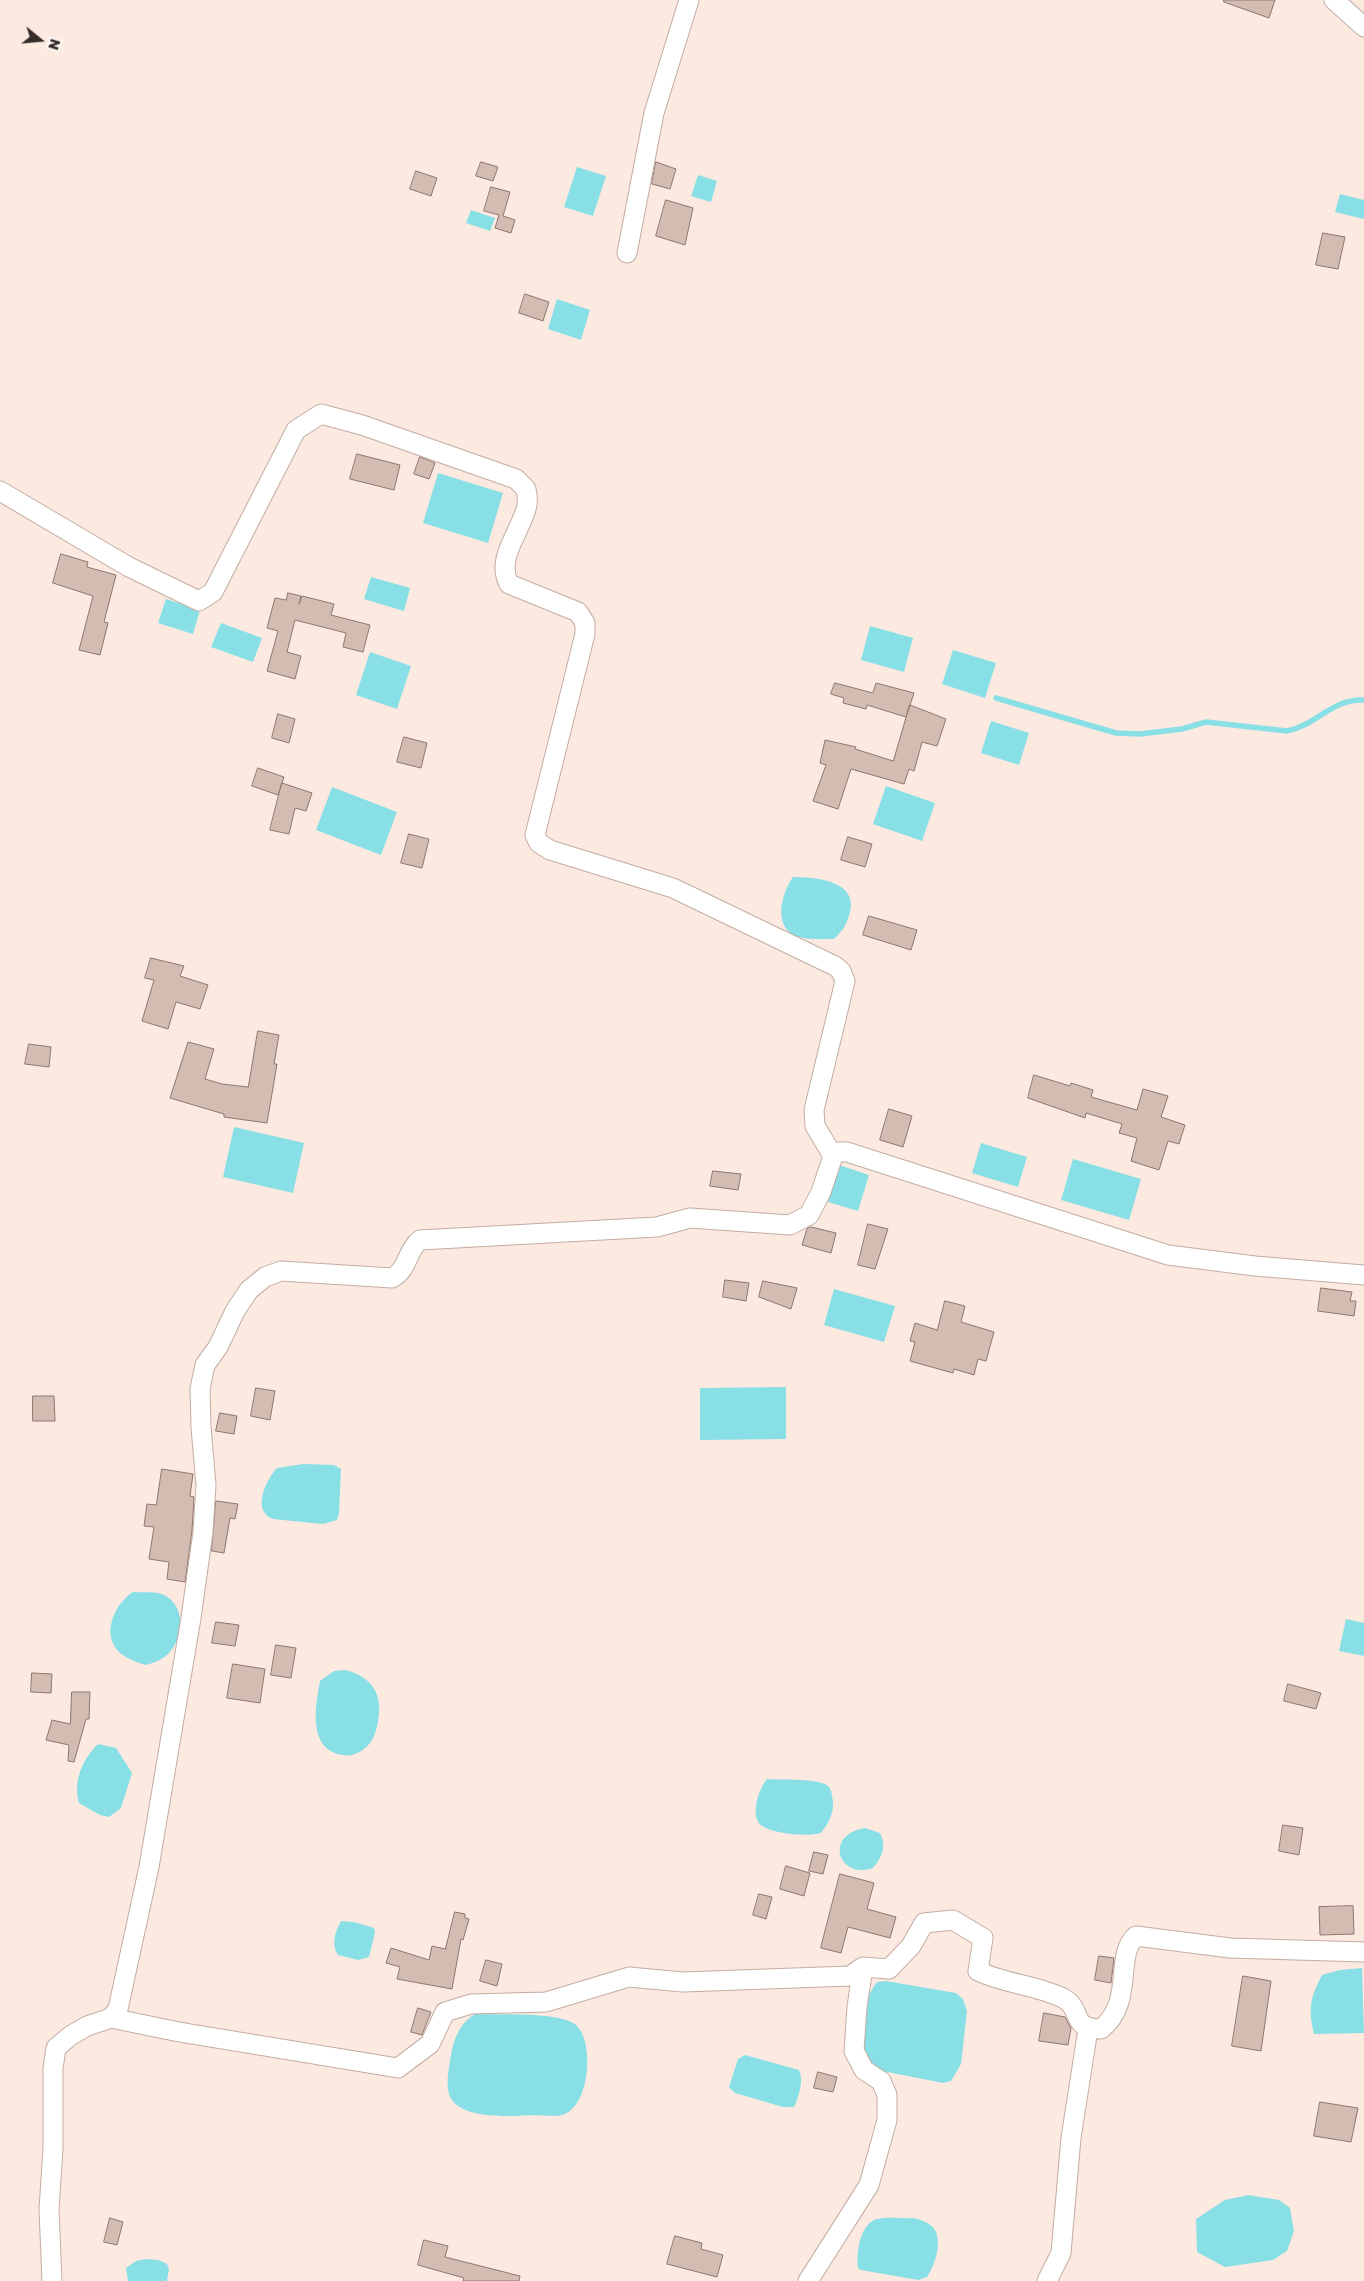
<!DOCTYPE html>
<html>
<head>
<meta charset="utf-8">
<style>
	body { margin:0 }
	#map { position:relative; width:1364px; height:2281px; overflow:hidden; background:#fce9e0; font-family:"Golos Text",sans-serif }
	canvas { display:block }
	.north { position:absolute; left:15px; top:15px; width:50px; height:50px; -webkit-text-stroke:4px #fffaf7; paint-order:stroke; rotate:107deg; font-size:14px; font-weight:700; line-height:20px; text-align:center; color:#352c27 }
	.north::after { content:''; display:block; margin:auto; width:18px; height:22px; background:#352c27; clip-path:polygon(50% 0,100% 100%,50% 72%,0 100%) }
</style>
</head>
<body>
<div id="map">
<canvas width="1364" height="2281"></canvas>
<div class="north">N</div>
</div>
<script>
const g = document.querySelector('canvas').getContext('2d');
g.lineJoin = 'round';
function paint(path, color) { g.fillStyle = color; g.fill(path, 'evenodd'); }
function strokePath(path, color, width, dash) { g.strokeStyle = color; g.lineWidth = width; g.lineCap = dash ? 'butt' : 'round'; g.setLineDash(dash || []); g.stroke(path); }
paint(new Path2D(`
	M 577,167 L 606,176 L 593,216 L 564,207 Z
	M 698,175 L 717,181 L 711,202 L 691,196 Z
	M 1340,194 L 1364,200 L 1364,219 L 1335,212 Z
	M 471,210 L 495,218 L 490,231 L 466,223 Z
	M 557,299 L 590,310 L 581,340 L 548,329 Z
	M 438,473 L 503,493 L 488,543 L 423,523 Z
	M 371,577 L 410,588 L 404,611 L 364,599 Z
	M 166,599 L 200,610 L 193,634 L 158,623 Z
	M 221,623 L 262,638 L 253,662 L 211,647 Z
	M 870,626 L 913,638 L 904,672 L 861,660 Z
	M 953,650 L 996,663 L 985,698 L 942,684 Z
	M 370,652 L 411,666 L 397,709 L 356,695 Z
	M 991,721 L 1029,733 L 1019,765 L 981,753 Z
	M 886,786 L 935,803 L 922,841 L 873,824 Z
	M 332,787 L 397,812 L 381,855 L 316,830 Z
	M 793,877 C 816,877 858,881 850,912 C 847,924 843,931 834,939 C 823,939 809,940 799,937 C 772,930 781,893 793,877 Z
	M 234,1127 L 304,1143 L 293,1193 L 223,1177 Z
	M 981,1143 L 1027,1157 L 1018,1187 L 972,1173 Z
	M 1073,1159 L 1141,1179 L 1129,1220 L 1061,1200 Z
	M 839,1165 L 869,1175 L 858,1211 L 828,1202 Z
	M 834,1289 L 895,1306 L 884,1342 L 824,1325 Z
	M 786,1387 L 786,1439 L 700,1440 L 700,1388 Z
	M 303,1464 L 334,1465 L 341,1469 L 339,1513 L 337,1520 L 323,1524 L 273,1519 C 251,1511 266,1480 277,1468 Z
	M 133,1592 C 143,1593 156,1591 164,1595 C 186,1606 184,1637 169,1653 C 162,1660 154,1663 145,1665 C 134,1661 121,1657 115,1647 C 103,1628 117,1602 133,1592 Z
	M 1346,1619 L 1364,1623 L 1364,1656 L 1339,1651 Z
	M 346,1670 C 373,1678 383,1694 378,1722 C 377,1728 374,1738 370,1743 C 364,1751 353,1757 343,1755 C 308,1750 315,1708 320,1681 L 334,1671 Z
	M 98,1744 L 116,1748 L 132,1773 L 121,1808 L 109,1817 L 100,1815 L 79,1803 C 73,1781 82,1760 98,1744 Z
	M 767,1779 C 780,1780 822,1778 829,1787 C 832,1791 832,1797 833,1801 C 834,1814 828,1824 821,1833 C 807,1837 775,1834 762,1826 C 749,1817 759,1788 767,1779 Z
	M 865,1828 L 880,1833 C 887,1847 882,1857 873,1868 C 839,1880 823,1835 865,1828 Z
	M 341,1921 L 354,1922 L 374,1928 L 375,1933 L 369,1957 L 358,1960 L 338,1955 C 331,1945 335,1931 341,1921 Z
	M 1362,1968 L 1364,2033 L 1314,2034 C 1308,2008 1310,1998 1322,1975 L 1340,1970 Z
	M 886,1981 L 956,1993 L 963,1999 L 967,2011 L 961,2064 L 951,2081 L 943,2083 L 872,2069 L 863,2060 C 863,2031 858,2007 877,1982 Z
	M 475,2014 C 497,2015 560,2011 576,2025 C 595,2042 590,2108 562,2115 C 554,2117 543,2115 535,2115 C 513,2116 466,2120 452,2100 C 444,2089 449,2068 451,2055 C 454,2038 460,2023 475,2014 Z
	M 745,2055 L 799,2070 C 804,2081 799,2096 794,2107 L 783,2107 L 735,2093 L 729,2087 L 738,2059 Z
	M 1248,2195 L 1279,2200 L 1290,2208 L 1294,2231 L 1287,2251 L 1273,2260 L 1225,2267 L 1197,2252 L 1196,2219 L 1225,2200 Z
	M 914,2218 C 921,2220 931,2223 935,2230 C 942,2244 935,2265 927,2277 L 918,2280 L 861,2270 L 858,2268 C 856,2254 860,2223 877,2219 C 888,2216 903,2219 914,2218 Z
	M 146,2259 L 159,2260 L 167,2264 L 169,2269 L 167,2281 L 128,2281 L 126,2268 L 136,2261 Z`), '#88dfe6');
strokePath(new Path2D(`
	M 996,698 L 1116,733 L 1140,734 L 1182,729 L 1206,722 L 1287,731 C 1315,726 1333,698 1364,700`), '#88dfe6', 5.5);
const building = new Path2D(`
	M 1224,0 L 1275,0 L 1269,18 L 1224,2 Z
	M 481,162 L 498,167 L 493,181 L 476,176 Z
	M 656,162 L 676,169 L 670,189 L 652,184 Z
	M 416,171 L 437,178 L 431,196 L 410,189 Z
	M 491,187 L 510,192 L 503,216 L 515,220 L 511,233 L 495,228 L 499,215 L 484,211 Z
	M 666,200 L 693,208 L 685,245 L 656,236 Z
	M 1323,233 L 1345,237 L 1338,269 L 1316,265 Z
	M 525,294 L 549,302 L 543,321 L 519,313 Z
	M 357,454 L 400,465 L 394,490 L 350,479 Z
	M 420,457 L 435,463 L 429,479 L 414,474 Z
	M 61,554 L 88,562 L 87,567 L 116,575 L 104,622 L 108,623 L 100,655 L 79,650 L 93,596 L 53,583 Z
	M 288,593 L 301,596 L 299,604 L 302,596 L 334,604 L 331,615 L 370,625 L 363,652 L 343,647 L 346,633 L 295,620 L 287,652 L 301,656 L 295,679 L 267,671 L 278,631 L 267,628 L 275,598 L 286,600 Z
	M 835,683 L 873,693 L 876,683 L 914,693 L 906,717 L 867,705 L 866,709 L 843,703 L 844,698 L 831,694 Z
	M 910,705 L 946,719 L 937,746 L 922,742 L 914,771 L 909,769 L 904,784 L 851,769 L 838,809 L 813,801 L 826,765 L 820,763 L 825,740 L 856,747 L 855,749 L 893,761 Z
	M 278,714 L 295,719 L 289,743 L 272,738 Z
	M 404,737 L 427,743 L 421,768 L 397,762 Z
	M 258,768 L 284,777 L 278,795 L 252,786 Z
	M 282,783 L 312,793 L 306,811 L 295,808 L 289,834 L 270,830 Z
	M 409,834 L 429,839 L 422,868 L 401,863 Z
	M 848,837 L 872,844 L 865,867 L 841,860 Z
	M 869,916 L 917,930 L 911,950 L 863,935 Z
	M 151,958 L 184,966 L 180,976 L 208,985 L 200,1009 L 176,1002 L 168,1029 L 142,1021 L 154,980 L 145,978 Z
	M 258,1031 L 279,1035 L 274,1064 L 277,1064 L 267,1123 L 224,1117 L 224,1114 L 170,1098 L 188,1042 L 214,1049 L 205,1079 L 222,1084 L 248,1087 Z
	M 29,1044 L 51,1047 L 49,1067 L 25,1064 Z
	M 1034,1075 L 1070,1086 L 1071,1083 L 1093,1090 L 1091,1097 L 1137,1110 L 1143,1089 L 1168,1096 L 1161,1117 L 1185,1125 L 1179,1144 L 1168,1141 L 1159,1170 L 1131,1161 L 1137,1138 L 1119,1133 L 1122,1124 L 1086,1113 L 1085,1118 L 1028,1098 Z
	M 889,1109 L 912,1116 L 903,1147 L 880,1140 Z
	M 713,1171 L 741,1174 L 738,1190 L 710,1186 Z
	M 868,1224 L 888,1229 L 875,1269 L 858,1265 Z
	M 811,1227 L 836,1233 L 831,1253 L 802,1245 L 807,1229 Z
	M 725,1280 L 749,1283 L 746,1301 L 723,1297 Z
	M 763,1281 L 797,1288 L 791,1309 L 759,1297 Z
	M 1321,1288 L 1352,1292 L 1350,1301 L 1356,1301 L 1354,1316 L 1318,1311 Z
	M 945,1301 L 965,1306 L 961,1322 L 994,1332 L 986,1361 L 978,1359 L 974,1375 L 954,1369 L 953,1373 L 910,1361 L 915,1342 L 910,1341 L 915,1323 L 937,1330 Z
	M 256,1388 L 275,1391 L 270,1420 L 251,1416 Z
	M 33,1396 L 54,1396 L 55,1421 L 33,1421 Z
	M 220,1413 L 237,1416 L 234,1434 L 216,1431 Z
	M 162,1469 L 193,1474 L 190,1496 L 194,1497 L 192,1531 L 185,1582 L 167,1579 L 169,1562 L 149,1559 L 154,1527 L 144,1526 L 147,1504 L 156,1505 Z
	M 216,1501 L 238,1504 L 235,1519 L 230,1518 L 224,1553 L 212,1551 Z
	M 216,1622 L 239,1625 L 235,1646 L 212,1643 Z
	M 276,1645 L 296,1648 L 291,1678 L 271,1675 Z
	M 233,1664 L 265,1669 L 260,1703 L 227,1698 Z
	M 32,1673 L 52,1674 L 51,1693 L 31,1692 Z
	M 1288,1684 L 1321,1693 L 1316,1709 L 1284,1701 Z
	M 72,1692 L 90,1692 L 89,1719 L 86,1719 L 74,1762 L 68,1761 L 69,1745 L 46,1740 L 52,1720 L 70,1724 Z
	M 1283,1825 L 1303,1828 L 1299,1855 L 1279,1851 Z
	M 814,1852 L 828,1855 L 823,1874 L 809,1871 Z
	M 786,1866 L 810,1873 L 804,1896 L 780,1889 Z
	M 840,1874 L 874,1883 L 867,1909 L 896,1917 L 890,1938 L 848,1927 L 841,1953 L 821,1948 Z
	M 759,1894 L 772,1897 L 766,1919 L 753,1915 Z
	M 1353,1906 L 1354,1934 L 1320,1935 L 1319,1907 Z
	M 455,1912 L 465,1914 L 465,1918 L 469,1919 L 463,1940 L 461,1939 L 452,1989 L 397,1979 L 400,1967 L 386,1963 L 391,1948 L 429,1960 L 432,1946 L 445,1949 Z
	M 1099,1956 L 1114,1958 L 1111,1983 L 1095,1980 Z
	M 486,1960 L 502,1964 L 497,1986 L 480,1981 Z
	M 1243,1976 L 1271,1981 L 1261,2051 L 1232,2046 Z
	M 418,2008 L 431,2012 L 422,2035 L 411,2032 Z
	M 1044,2013 L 1065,2017 L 1071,2028 L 1068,2045 L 1039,2041 Z
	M 818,2072 L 837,2077 L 833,2092 L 814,2088 Z
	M 1320,2102 L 1358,2108 L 1351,2142 L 1314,2136 Z
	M 110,2218 L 123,2222 L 117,2245 L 104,2242 Z
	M 675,2236 L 702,2243 L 701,2249 L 723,2255 L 717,2277 L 667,2264 Z
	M 424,2240 L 448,2246 L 445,2257 L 520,2276 L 519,2281 L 463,2281 L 464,2278 L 418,2265 Z`);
paint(building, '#d3bcb2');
strokePath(building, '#8d776e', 1);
const street = new Path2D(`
	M 1334,0 L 1364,27
	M 627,253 L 654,113 L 689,0
	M 0,491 L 129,567 L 199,601 L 213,592 L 296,430 L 321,414 L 362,425 L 516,479 L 526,489 C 527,494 528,500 527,505 C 522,531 495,557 509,584 L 578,612 L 585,623 L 585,634 L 535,835 L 539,843 L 550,850 L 673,888 L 835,966 L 841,971 L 845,981 L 814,1110 L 815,1126 L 833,1156
	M 111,2018 L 179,2032 L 398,2068 L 430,2044 L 445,2012 L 471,2004 L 546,2002 L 629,1977 L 683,1982 L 850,1976 L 863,1967 L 889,1969 L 911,1946 L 924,1923 L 953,1920 L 983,1938 L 978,1971 C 1005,1984 1036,1985 1063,1998 C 1084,2009 1068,2028 1101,2029 C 1135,2002 1114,1955 1136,1936 L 1230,1948 L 1364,1952
	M 52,2281 L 49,2209 L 53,2149 L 53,2069 L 56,2048 L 70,2036 L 87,2026 L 111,2018 L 118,2009 L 149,1867 L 191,1618 L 203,1532 L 206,1485 L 201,1427 L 200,1389 L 205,1365 L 218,1347 L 235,1311 L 249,1290 L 265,1277 L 281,1271 L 392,1278 C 408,1270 407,1250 420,1240 L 657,1227 L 690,1218 L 790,1225 L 809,1215 L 821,1192 L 833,1156 L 838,1152 L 847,1152 L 1168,1255 L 1255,1266 L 1364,1275
	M 808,2281 L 869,2185 L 887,2120 L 887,2095 L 881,2081 L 864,2070 L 854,2051 L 857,2007 L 863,1967
	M 1047,2281 L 1061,2253 L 1071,2138 L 1088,2029`);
strokePath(street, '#c3ada2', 21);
strokePath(street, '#fff', 19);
</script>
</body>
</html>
